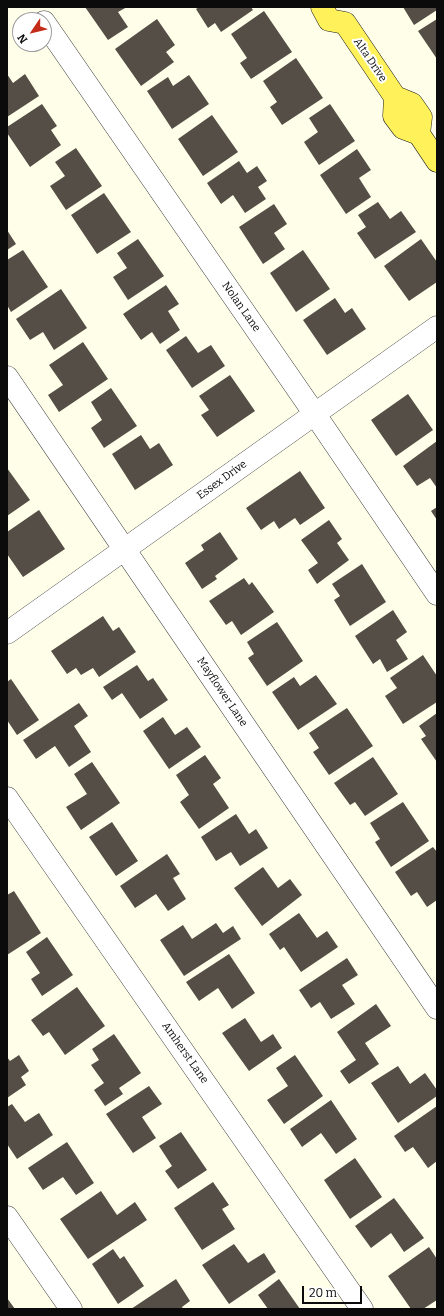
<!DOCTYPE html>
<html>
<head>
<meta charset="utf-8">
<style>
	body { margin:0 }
	#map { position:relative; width:444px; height:1316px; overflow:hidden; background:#fffee9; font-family:Bitter,serif }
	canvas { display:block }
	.frame { position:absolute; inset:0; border:8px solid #0b0b0b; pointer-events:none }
	.north { position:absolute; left:12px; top:12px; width:40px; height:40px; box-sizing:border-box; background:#fff; border:1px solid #9d9d9d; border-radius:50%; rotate:235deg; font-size:11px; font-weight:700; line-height:16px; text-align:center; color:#0b0b0b }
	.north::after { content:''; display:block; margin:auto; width:14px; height:18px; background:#c42c19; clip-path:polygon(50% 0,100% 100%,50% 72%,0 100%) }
	.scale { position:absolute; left:302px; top:1286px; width:60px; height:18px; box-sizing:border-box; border:2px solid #0b0b0b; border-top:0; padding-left:5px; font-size:12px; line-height:14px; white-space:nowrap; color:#0b0b0b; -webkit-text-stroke:3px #fff; paint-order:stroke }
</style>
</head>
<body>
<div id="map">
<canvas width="444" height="1316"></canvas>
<div class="frame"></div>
<div class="north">N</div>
<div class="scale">20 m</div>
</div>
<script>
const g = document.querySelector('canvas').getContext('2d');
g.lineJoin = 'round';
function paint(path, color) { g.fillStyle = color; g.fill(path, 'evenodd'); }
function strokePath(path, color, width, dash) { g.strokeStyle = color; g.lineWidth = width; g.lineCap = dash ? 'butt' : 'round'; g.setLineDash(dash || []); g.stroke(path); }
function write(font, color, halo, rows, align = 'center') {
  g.font = font + ' Bitter,serif'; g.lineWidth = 4; g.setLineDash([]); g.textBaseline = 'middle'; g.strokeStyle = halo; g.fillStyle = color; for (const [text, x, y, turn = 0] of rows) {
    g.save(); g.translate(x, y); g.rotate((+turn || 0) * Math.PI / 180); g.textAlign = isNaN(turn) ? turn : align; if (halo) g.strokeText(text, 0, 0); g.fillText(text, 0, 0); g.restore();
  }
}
paint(new Path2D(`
	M 85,7 L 127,7 L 118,12 L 128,27 L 108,40 Z
	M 199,7 L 251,7 L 253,10 L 221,32 L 215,23 L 208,28 L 196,9 Z
	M 403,7 L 437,7 L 437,10 L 414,25 Z
	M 264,11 L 292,52 L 251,79 L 240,63 L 247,58 L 231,34 Z
	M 157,19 L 175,45 L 166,52 L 174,62 L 141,86 L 115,49 Z
	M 437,19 L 437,59 L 418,31 Z
	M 296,58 L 323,98 L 282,125 L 270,107 L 277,102 L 263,81 Z
	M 7,74 L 13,83 L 25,74 L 39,96 L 7,117 Z
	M 189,75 L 209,104 L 172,129 L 147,91 L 168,77 L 173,86 Z
	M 42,104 L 57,126 L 51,130 L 61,145 L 30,167 L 7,133 L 7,127 Z
	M 330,104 L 355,141 L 319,165 L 304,142 L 318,132 L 309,118 Z
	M 212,115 L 238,152 L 203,176 L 178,139 Z
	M 76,148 L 102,186 L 66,210 L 50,186 L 65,176 L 55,162 Z
	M 357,149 L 371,170 L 359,178 L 371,197 L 346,214 L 320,175 Z
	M 239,161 L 247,173 L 257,166 L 267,181 L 258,187 L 266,199 L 245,213 L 233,195 L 221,204 L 207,183 Z
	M 104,193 L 131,232 L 97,254 L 71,215 Z
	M 378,202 L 390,219 L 401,211 L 416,232 L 375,259 L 357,233 L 366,227 L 358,215 Z
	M 274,204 L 287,224 L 274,233 L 285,249 L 263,264 L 239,227 Z
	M 7,230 L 16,244 L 7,250 Z
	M 138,239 L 164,276 L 128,300 L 113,277 L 127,268 L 117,253 Z
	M 421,239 L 437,262 L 437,282 L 409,301 L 384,266 Z
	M 23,250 L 48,287 L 11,312 L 7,305 L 7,260 Z
	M 303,250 L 330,289 L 296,312 L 270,273 Z
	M 166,285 L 179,304 L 168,311 L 180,330 L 160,344 L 152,332 L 141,340 L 123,314 Z
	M 61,289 L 87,328 L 54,350 L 43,332 L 30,340 L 16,319 Z
	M 335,298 L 345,313 L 352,308 L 366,329 L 327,355 L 303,320 Z
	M 186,336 L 198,353 L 211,345 L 225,366 L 192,388 L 166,350 Z
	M 83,342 L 108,379 L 59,412 L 48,395 L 63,385 L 49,365 Z
	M 230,375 L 255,411 L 217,437 L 201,415 L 209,410 L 199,396 Z
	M 111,388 L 137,426 L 104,448 L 91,428 L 102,420 L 91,402 Z
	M 408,394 L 433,430 L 396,456 L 371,420 Z
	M 141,435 L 150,449 L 159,443 L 173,465 L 135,490 L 112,454 Z
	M 437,441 L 437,488 L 430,478 L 417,486 L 403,466 Z
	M 7,468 L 30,500 L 7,516 Z
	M 300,471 L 325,508 L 300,525 L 295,518 L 279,529 L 274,521 L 261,530 L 246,508 Z
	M 437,507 L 437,520 L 431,511 Z
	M 39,510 L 65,549 L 23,577 L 7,554 L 7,532 Z
	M 329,520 L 342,539 L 337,543 L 349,560 L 317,584 L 308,570 L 318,563 L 301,540 Z
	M 220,532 L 238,559 L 215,576 L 217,579 L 202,589 L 185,563 L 204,550 L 201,545 Z
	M 362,564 L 386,602 L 350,626 L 334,600 L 340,596 L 332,584 Z
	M 244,578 L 249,585 L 252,582 L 274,612 L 241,635 L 232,621 L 226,625 L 209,601 Z
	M 393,610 L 407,632 L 396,640 L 408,659 L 387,672 L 380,659 L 373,664 L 355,636 Z
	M 103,616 L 113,631 L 119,627 L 136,652 L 99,677 L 93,668 L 81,675 L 76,668 L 67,674 L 51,651 Z
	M 277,622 L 303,661 L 267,686 L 248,658 L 254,654 L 247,642 Z
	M 423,655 L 437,676 L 437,702 L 403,724 L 385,696 L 397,688 L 390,678 Z
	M 137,665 L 148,681 L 153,678 L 168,700 L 140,719 L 122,693 L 112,700 L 103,687 Z
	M 316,675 L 337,704 L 298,730 L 272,692 L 294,677 L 300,686 Z
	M 11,679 L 39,720 L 17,735 L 7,720 L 7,682 Z
	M 79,703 L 88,716 L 74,726 L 91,752 L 69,767 L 55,746 L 36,759 L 23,740 Z
	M 347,708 L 373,746 L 329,775 L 313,752 L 319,748 L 309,733 Z
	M 437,713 L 437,762 L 421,739 L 426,736 L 419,726 Z
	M 163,717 L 175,735 L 187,727 L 201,747 L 169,769 L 143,731 Z
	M 205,755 L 221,778 L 213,784 L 229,808 L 199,829 L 180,802 L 189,795 L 176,775 Z
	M 373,757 L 398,794 L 365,816 L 355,802 L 350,805 L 334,783 Z
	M 92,762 L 120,803 L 81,830 L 66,807 L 87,794 L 74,774 Z
	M 403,802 L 429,841 L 391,867 L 375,842 L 380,839 L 370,823 Z
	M 236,814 L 249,834 L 256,829 L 268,848 L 240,866 L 231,852 L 216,861 L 201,837 Z
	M 112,822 L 138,861 L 116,876 L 89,837 Z
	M 433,847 L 437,852 L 437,900 L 427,907 L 417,892 L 411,896 L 395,872 Z
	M 167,854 L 180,874 L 173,878 L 186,899 L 168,911 L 156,894 L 135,908 L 120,886 Z
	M 263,867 L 278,888 L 290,879 L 302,895 L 262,926 L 234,888 Z
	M 14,891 L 41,933 L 7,955 L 7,895 Z
	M 299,913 L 317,938 L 327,931 L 338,947 L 301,972 L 284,947 L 280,950 L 269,934 Z
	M 216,923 L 223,933 L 233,926 L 241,939 L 184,976 L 160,940 L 183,925 L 192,939 Z
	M 47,937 L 73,975 L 42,996 L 31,979 L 40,973 L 26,952 Z
	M 229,954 L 255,993 L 232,1009 L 218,988 L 199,1001 L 186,982 Z
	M 347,958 L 358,975 L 342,985 L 355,1004 L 331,1019 L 320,1002 L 311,1008 L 299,990 Z
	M 77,987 L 105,1026 L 65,1055 L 49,1032 L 43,1036 L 31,1020 Z
	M 376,1004 L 391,1026 L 365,1043 L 379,1064 L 349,1084 L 340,1071 L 356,1060 L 337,1032 Z
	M 245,1018 L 261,1042 L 273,1034 L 282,1048 L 249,1071 L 222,1033 Z
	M 114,1034 L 141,1073 L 119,1088 L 123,1094 L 105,1106 L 94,1090 L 104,1083 L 91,1065 L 99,1060 L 92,1049 Z
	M 19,1055 L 29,1071 L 21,1077 L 26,1085 L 7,1098 L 7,1057 L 10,1061 Z
	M 295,1055 L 323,1096 L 284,1124 L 267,1100 L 288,1086 L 276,1068 Z
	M 398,1066 L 410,1084 L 425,1073 L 437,1090 L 437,1096 L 398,1123 L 371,1083 Z
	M 149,1086 L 162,1104 L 142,1117 L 156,1138 L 133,1153 L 106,1114 Z
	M 331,1100 L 357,1139 L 336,1154 L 321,1133 L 302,1147 L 290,1129 Z
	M 12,1104 L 25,1122 L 39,1113 L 53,1135 L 17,1159 L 7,1144 L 7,1107 Z
	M 437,1106 L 437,1161 L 428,1168 L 413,1147 L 405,1152 L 394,1136 Z
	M 181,1132 L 207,1170 L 178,1189 L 165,1171 L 172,1166 L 159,1146 Z
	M 67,1142 L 94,1183 L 76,1195 L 63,1177 L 43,1190 L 28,1168 Z
	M 355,1158 L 382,1197 L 350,1219 L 324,1180 Z
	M 213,1182 L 229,1205 L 222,1209 L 235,1229 L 202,1250 L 174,1208 Z
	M 101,1191 L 117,1215 L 135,1202 L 147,1220 L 88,1259 L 60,1219 Z
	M 394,1198 L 424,1238 L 404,1252 L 391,1233 L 371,1248 L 355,1226 Z
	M 234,1244 L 248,1263 L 264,1253 L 276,1272 L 229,1304 L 202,1265 Z
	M 429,1247 L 437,1259 L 437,1300 L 423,1309 L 411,1309 L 388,1276 Z
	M 113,1249 L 120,1259 L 124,1256 L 144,1286 L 118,1304 L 92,1264 Z
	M 176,1279 L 190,1301 L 182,1307 L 183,1309 L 131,1309 Z
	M 279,1279 L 300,1309 L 268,1309 L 258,1295 Z
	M 7,1298 L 15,1309 L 7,1309 Z`), '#544e46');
const minor = new Path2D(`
	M 44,22 L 314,413 L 437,594
	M 7,377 L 437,1008
	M 7,633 L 437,327
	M 7,798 L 362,1309
	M 7,1217 L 71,1309`);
const major = new Path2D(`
	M 322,7 L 329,20 L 345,23 L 395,97 L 412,104 L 421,117 L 419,134
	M 395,97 L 394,116 L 403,128 L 419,134 L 437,161`);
strokePath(minor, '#3e3e3e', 23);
strokePath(major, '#1c1c1c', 23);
strokePath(minor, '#fff', 22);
strokePath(major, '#fff159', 22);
write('11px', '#0b0b0b', '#fff', [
	["Alta Drive",370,60,56],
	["Nolan Lane",241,307,55],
	["Essex Drive",222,480,-36],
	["Mayflower Lane",222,692,56],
	["Amherst Lane",185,1053,55]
]);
</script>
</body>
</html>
